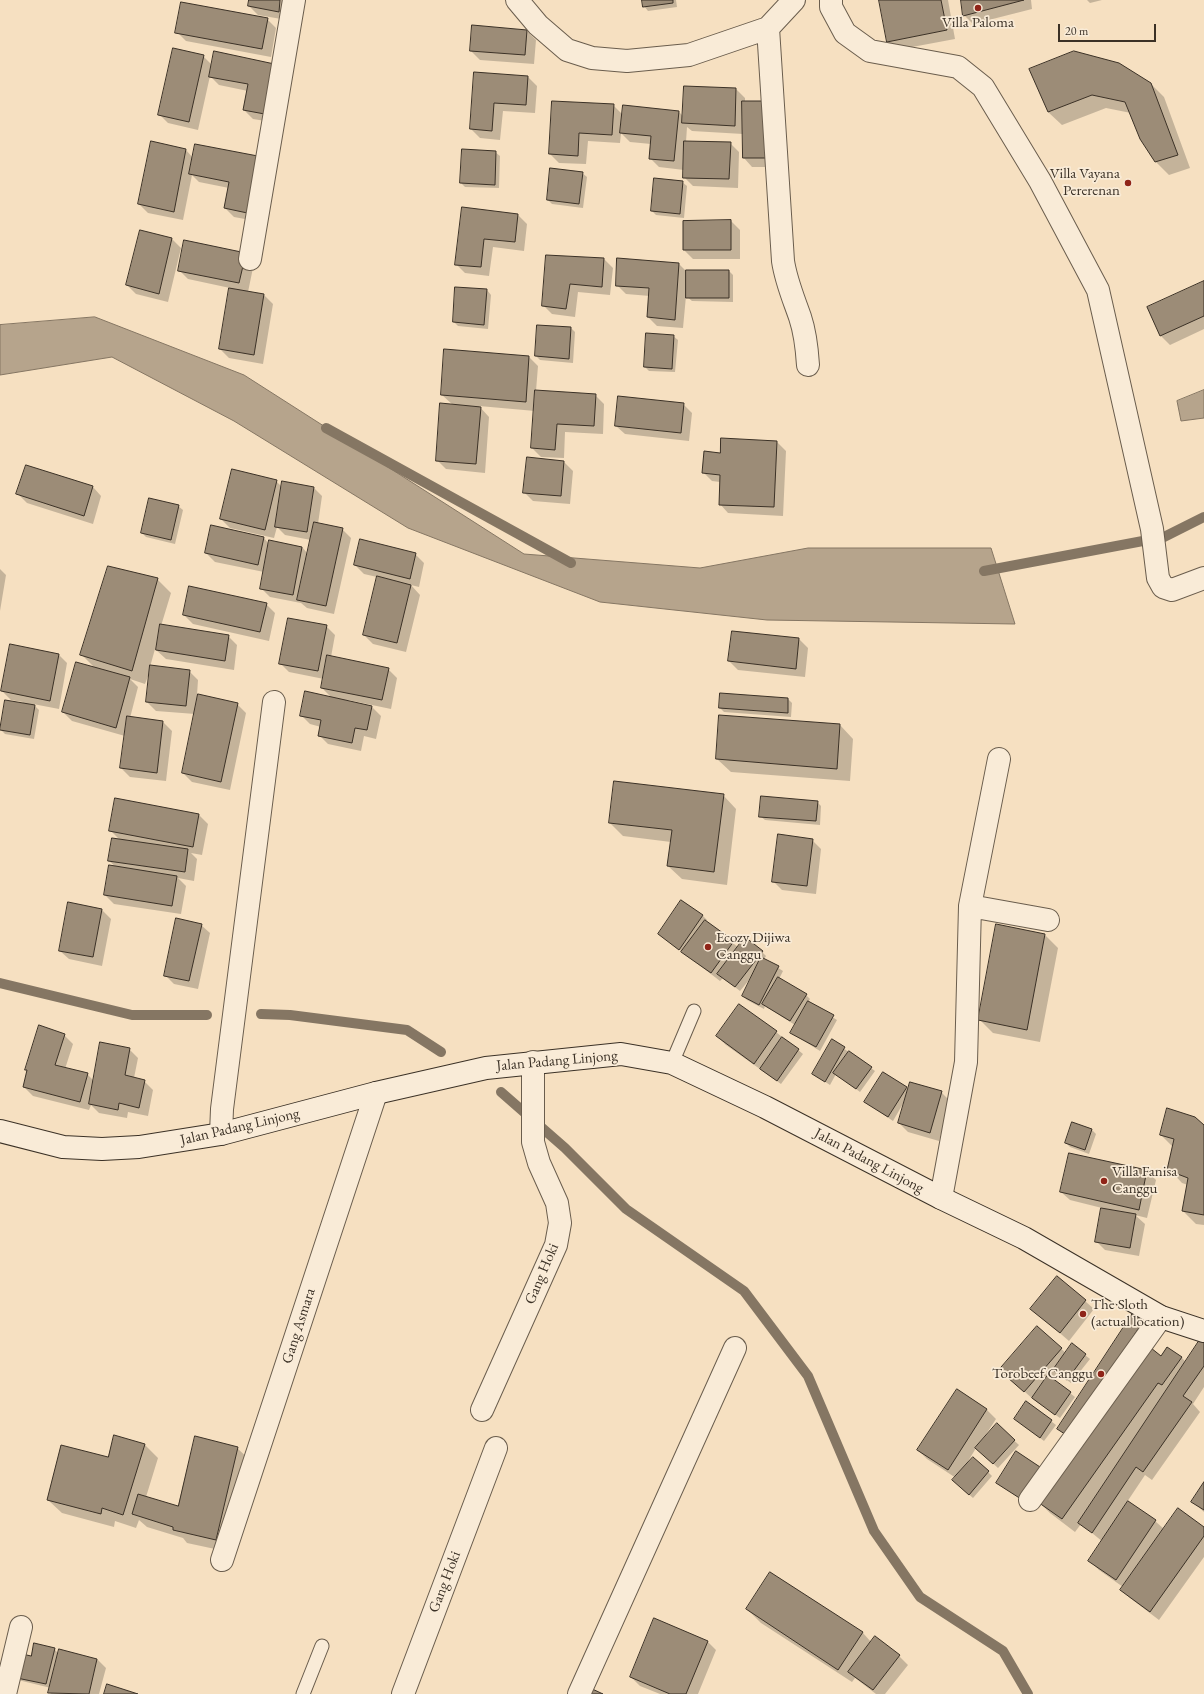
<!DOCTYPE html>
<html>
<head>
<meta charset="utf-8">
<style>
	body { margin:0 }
	#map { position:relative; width:1204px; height:1694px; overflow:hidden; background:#f6e0c1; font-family:"EB Garamond",serif }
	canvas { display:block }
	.scale { position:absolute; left:1058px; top:24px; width:98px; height:18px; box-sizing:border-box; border:2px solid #3b3126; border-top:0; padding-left:5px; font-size:12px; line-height:14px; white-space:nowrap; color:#3b3126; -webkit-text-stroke:3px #f9ebd7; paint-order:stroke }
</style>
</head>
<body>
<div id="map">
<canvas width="1204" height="1694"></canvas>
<div class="scale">20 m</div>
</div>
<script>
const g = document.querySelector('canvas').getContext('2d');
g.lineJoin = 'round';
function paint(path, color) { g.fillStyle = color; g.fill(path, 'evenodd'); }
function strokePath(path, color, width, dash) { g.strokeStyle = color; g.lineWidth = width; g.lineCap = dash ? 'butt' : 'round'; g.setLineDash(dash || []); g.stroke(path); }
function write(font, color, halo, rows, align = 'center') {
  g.font = font + ' "EB Garamond",serif'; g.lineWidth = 3.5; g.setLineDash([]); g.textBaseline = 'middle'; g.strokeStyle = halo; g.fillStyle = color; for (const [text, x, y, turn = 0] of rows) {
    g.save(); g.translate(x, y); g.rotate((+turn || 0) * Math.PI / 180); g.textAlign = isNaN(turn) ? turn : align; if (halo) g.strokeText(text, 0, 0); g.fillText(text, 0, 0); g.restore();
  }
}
const water = new Path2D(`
	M 95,317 L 244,375 L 524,554 L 700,568 L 808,548 L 991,548 L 1015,624 L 767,620 L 600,602 L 408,528 L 234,421 L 112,357 L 0,375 L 0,325 Z
	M 1204,390 L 1204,418 L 1181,421 L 1177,401 Z`);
paint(water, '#b6a48c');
strokePath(water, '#857663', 1);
paint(new Path2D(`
	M 250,0 L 290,0 L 287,20 L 258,15 L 249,6 Z
	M 643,0 L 676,0 L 677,7 L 648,11 L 644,6 Z
	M 880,0 L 948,0 L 955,39 L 896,50 L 887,41 Z
	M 962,0 L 1031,0 L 1032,9 L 973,24 L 964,15 Z
	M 1087,0 L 1102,0 L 1090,3 Z
	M 267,19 L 276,28 L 271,57 L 186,41 L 177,32 Z
	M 527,31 L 536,40 L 534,64 L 480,60 L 471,51 Z
	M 203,56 L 212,65 L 278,66 L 278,123 L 253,119 L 244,110 L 248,91 L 219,85 L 210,76 L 198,130 L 168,123 L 159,114 Z
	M 1030,69 L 1151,84 L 1164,97 L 1190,168 L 1169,175 L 1155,161 L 1131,113 L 1106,108 L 1062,125 L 1048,112 Z
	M 475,73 L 528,77 L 537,86 L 535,113 L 503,111 L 500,140 L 480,138 L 471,129 Z
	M 736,89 L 745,98 L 745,102 L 775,167 L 752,167 L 744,158 L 743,134 L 692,131 L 687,127 L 686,142 L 730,143 L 739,152 L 738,188 L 693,186 L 684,177 L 684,170 L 659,167 L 650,158 L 651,144 L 630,142 L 621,133 L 620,143 L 588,141 L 586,164 L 559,163 L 550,154 L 613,105 L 623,115 L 624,106 L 679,112 L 683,116 Z
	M 186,150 L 193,158 L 263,158 L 261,222 L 234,217 L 225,208 L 229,188 L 199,182 L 192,175 L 183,220 L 148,213 L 139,204 Z
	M 495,152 L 500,156 L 499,188 L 465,187 L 461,183 Z
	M 582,173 L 587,177 L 583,208 L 552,204 L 548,200 Z
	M 682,182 L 687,186 L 684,218 L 656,215 L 652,211 Z
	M 462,209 L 518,215 L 527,224 L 524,251 L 493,247 L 489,276 L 465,273 L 456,264 Z
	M 731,221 L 740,230 L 740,259 L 693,259 L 684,250 Z
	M 141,231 L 172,239 L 181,248 L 168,302 L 136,294 L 127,285 Z
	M 547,256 L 604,259 L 613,268 L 610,295 L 578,292 L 575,317 L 552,314 L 543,305 Z
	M 254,263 L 248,292 L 264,295 L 273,304 L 263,364 L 229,358 L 220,349 L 230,288 L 188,279 L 179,270 Z
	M 679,264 L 686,271 L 729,271 L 733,275 L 733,302 L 692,301 L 686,296 L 683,328 L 657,326 L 648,317 L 650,296 L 626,294 L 617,285 Z
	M 1204,282 L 1204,329 L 1170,345 L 1161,336 L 1148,308 Z
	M 487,290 L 491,295 L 488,329 L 458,326 L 454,322 Z
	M 538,326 L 571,328 L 575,332 L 573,363 L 540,360 L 536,356 Z
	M 673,336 L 678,340 L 675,372 L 649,371 L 645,367 Z
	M 529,357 L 538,366 L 536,391 L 595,395 L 604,404 L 603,434 L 565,432 L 564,458 L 541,457 L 532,448 L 535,411 L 479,406 L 489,417 L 485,473 L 446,469 L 437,460 L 453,405 L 442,395 Z
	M 683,404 L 692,413 L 689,441 L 625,434 L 616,426 Z
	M 777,442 L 786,451 L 783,516 L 728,513 L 720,504 L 720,482 L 712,481 L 703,472 L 721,454 Z
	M 564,462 L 573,471 L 570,504 L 533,501 L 524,492 Z
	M 276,481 L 282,487 L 313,487 L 322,496 L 318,524 L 342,529 L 351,538 L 334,614 L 307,608 L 301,603 L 270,597 L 261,588 L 264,572 L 215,562 L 206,553 L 212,526 L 264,538 L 269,544 L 302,547 L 308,554 L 311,540 L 285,535 L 277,527 L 274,538 L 230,528 L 221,519 Z
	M 93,487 L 101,496 L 93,524 L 27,503 L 18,494 Z
	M 178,506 L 183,510 L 175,544 L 146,537 L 142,533 Z
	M 415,554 L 424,563 L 419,587 L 411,585 L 420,595 L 406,652 L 373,644 L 364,635 L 377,577 L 364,574 L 355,565 Z
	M 0,569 L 6,575 L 0,611 Z
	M 157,579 L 171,593 L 161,626 L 228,636 L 237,645 L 234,670 L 166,659 L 155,649 L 150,667 L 189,671 L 198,680 L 197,695 L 237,704 L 246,713 L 230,790 L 192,782 L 183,773 L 195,714 L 156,711 L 147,702 L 150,671 L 145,684 L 130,679 L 138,687 L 130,718 L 163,722 L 172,731 L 166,781 L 130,777 L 121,768 L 125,736 L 72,721 L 63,712 L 95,668 L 82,655 Z
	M 266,604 L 275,613 L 269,641 L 193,624 L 184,615 Z
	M 326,626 L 335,635 L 331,657 L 388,669 L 397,678 L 391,709 L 348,700 L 348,702 L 372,707 L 381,716 L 376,739 L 364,736 L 361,751 L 328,744 L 319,735 L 321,727 L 310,724 L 301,715 L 333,699 L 322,688 L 324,679 L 289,672 L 280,663 Z
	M 799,639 L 808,648 L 805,677 L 738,670 L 729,661 Z
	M 59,655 L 67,663 L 59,709 L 33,704 L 39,710 L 34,739 L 5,734 L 1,730 L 23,702 L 11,700 L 2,691 Z
	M 788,699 L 792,703 L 791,717 L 724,712 L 720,708 Z
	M 840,725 L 853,739 L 850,781 L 731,772 L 717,759 Z
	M 723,795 L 736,809 L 727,885 L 682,879 L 668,866 L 671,842 L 623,836 L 610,823 Z
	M 817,802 L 821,806 L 820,825 L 765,820 L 760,816 Z
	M 199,815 L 208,824 L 202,855 L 191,853 L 197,859 L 194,881 L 178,878 L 186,886 L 181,914 L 114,904 L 105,895 L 116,867 L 109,861 L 120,840 L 110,830 Z
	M 812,840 L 821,849 L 816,894 L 782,890 L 773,881 Z
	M 682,901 L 703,916 L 707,920 L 705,922 L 738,947 L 762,952 L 766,956 L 764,959 L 783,971 L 779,979 L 806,995 L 810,999 L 808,1002 L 837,1020 L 820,1051 L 791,1033 L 795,1025 L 765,1006 L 764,1009 L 747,1000 L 743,996 L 754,974 L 740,991 L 723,978 L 720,981 L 659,934 Z
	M 69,903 L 102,910 L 111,919 L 102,966 L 69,959 L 60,951 Z
	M 201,925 L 210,933 L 198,989 L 174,984 L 165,975 Z
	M 1045,935 L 1058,948 L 1040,1042 L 993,1033 L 980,1020 Z
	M 739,1006 L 776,1032 L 803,1054 L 781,1084 L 726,1045 L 717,1036 Z
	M 64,1035 L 73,1044 L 65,1069 L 87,1074 L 94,1081 L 129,1049 L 138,1058 L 134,1078 L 144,1081 L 153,1090 L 148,1116 L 128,1112 L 127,1118 L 99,1113 L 91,1105 L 89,1110 L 33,1096 L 24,1087 L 28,1071 L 26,1069 Z
	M 832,1040 L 875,1071 L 860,1092 L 836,1074 L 830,1085 L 813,1074 Z
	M 906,1088 L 908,1091 L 941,1092 L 950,1101 L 939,1141 L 908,1132 L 899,1123 L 904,1102 L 893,1121 L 865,1102 Z
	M 1204,1126 L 1204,1225 L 1196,1224 L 1183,1211 L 1188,1185 L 1182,1183 L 1169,1169 L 1173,1147 L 1161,1135 Z
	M 1092,1130 L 1096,1134 L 1089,1154 L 1070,1147 L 1066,1143 Z
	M 1070,1154 L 1147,1171 L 1156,1180 L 1147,1218 L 1135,1215 L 1145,1224 L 1139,1256 L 1105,1250 L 1096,1241 L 1102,1208 L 1070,1200 L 1061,1192 Z
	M 1085,1301 L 1094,1309 L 1069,1341 L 1032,1309 Z
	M 1133,1314 L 1152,1330 L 1110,1393 L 1162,1357 L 1181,1357 L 1186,1362 L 1204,1342 L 1204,1387 L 1193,1404 L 1200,1412 L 1152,1480 L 1145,1475 L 1127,1502 L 1155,1521 L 1164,1529 L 1204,1528 L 1204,1557 L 1159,1620 L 1130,1598 L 1121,1589 L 1123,1587 L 1099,1570 L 1090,1561 L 1103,1542 L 1081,1524 L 1075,1532 L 1050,1513 L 1037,1500 L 1067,1437 L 1059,1429 Z
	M 1037,1328 L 1066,1353 L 1085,1355 L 1090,1359 L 1071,1383 L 1057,1373 L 1052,1379 L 1075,1397 L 1060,1418 L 1034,1400 L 1000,1370 Z
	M 957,1391 L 987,1410 L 996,1419 L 983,1439 L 997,1425 L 1019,1445 L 998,1468 L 976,1448 L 967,1463 L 988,1472 L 992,1476 L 973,1498 L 958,1485 L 956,1478 L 927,1459 L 918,1450 Z
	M 1026,1402 L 1056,1425 L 1044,1441 L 1015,1419 Z
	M 115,1436 L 145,1445 L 158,1458 L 146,1497 L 179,1507 L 237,1448 L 251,1461 L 229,1552 L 187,1543 L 183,1538 L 147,1527 L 139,1520 L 136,1528 L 115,1521 L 114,1527 L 62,1513 L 48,1500 L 108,1458 Z
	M 997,1483 L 1026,1502 L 1002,1487 Z
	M 1204,1484 L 1204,1512 L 1193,1502 Z
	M 770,1573 L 863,1633 L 871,1642 L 899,1656 L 908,1665 L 885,1694 L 876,1694 L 855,1678 L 852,1682 L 761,1623 L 747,1609 Z
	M 707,1641 L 716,1650 L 698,1694 L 660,1694 L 640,1686 L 631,1677 Z
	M 54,1649 L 59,1654 L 97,1659 L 106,1668 L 99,1694 L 51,1694 L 50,1692 L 51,1688 L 18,1680 L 32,1657 Z`), '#0003');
strokePath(new Path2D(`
	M 326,428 L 571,563
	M 984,571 L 1164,537 L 1204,517
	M 0,983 L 132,1015 L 207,1015
	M 261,1014 L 290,1015 L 407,1030 L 441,1052
	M 501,1092 L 565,1148 L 626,1209 L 744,1291 L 808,1376 L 874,1531 L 920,1597 L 1003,1651 L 1028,1694`), '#857663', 10);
const building = new Path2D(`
	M 249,0 L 280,0 L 279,12 L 248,6 Z
	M 642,0 L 673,0 L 673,3 L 643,7 Z
	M 879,0 L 941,0 L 947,30 L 887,42 Z
	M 961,0 L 1024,0 L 963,16 Z
	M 181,2 L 268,18 L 262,49 L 175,33 Z
	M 472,25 L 527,30 L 525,55 L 470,51 Z
	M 173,48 L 204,55 L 189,122 L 158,115 Z
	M 214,51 L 279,65 L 270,115 L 243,110 L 248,84 L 209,77 Z
	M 1074,51 L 1119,63 L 1151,83 L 1178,155 L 1155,162 L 1140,139 L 1125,102 L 1092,95 L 1048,112 L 1029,69 Z
	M 474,72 L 528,76 L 526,105 L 494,103 L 492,131 L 470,129 Z
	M 684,86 L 736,88 L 735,126 L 682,123 Z
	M 552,101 L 614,104 L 612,135 L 579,133 L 578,156 L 549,154 Z
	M 742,101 L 766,101 L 766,158 L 743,158 Z
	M 623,105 L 679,111 L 674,161 L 649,159 L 651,136 L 620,133 Z
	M 151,141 L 186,149 L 174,212 L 138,204 Z
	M 684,141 L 731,142 L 729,179 L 683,178 Z
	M 195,144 L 263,157 L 252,214 L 224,208 L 229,182 L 189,174 Z
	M 462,149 L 496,151 L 495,185 L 460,183 Z
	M 550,168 L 583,172 L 579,204 L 547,200 Z
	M 654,178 L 683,181 L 680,214 L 651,211 Z
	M 462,207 L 518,214 L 515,242 L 484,239 L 481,267 L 455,265 Z
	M 731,220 L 731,250 L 683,250 L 683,221 Z
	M 140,230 L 172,238 L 159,294 L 126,285 Z
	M 184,240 L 246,253 L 239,283 L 178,271 Z
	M 546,255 L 604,258 L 602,287 L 570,284 L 566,309 L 542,306 Z
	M 617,258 L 679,263 L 675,320 L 647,317 L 649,288 L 616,286 Z
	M 686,270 L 729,270 L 729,298 L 686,298 Z
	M 1204,281 L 1204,316 L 1160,336 L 1147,307 Z
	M 455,287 L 487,289 L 484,325 L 453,322 Z
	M 229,288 L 264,294 L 254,355 L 219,349 Z
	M 537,325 L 571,327 L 569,359 L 535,356 Z
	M 646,333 L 674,335 L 672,369 L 644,367 Z
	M 444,349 L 529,356 L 526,402 L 441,395 Z
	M 535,390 L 596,394 L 594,426 L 557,424 L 555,450 L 531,448 Z
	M 618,396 L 684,403 L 681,433 L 615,426 Z
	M 440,403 L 481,407 L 476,464 L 436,461 Z
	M 721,438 L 777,441 L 774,507 L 719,505 L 720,475 L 702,473 L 704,451 L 720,453 Z
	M 527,457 L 564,461 L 561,496 L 523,493 Z
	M 26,465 L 93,486 L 84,516 L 16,494 Z
	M 232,469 L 277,480 L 265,530 L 220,519 Z
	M 282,481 L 314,487 L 307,532 L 275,527 Z
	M 149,498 L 179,505 L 171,540 L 141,533 Z
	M 314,522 L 343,528 L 326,606 L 297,600 Z
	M 211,525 L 264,537 L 258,565 L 205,553 Z
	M 360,539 L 416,553 L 410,579 L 354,565 Z
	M 269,540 L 302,547 L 293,595 L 260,589 Z
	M 108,566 L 158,578 L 132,671 L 80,655 Z
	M 377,576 L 411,585 L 397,643 L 363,635 Z
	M 189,586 L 267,603 L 260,632 L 183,615 Z
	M 288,618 L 327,625 L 318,671 L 279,664 Z
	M 160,624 L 229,635 L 225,661 L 156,650 Z
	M 732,631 L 799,638 L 796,669 L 728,661 Z
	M 10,644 L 59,654 L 50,701 L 1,691 Z
	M 327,655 L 389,668 L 382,700 L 321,688 Z
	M 76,662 L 130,677 L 116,728 L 62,712 Z
	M 150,665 L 190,670 L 186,706 L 146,702 Z
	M 305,691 L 372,706 L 367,730 L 355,728 L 352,743 L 318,736 L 321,720 L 300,716 Z
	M 720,693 L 788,698 L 788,713 L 719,708 Z
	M 198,694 L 238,703 L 221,782 L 182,773 Z
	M 5,700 L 35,705 L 30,735 L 0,730 Z
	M 719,715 L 840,724 L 837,769 L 716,759 Z
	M 127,716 L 163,721 L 157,773 L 120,768 Z
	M 614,781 L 724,794 L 714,872 L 667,866 L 672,830 L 609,823 Z
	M 761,796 L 818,801 L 816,821 L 759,817 Z
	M 115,798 L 199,814 L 193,847 L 109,831 Z
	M 778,834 L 813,839 L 807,886 L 772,882 Z
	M 112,838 L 188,849 L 185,872 L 108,861 Z
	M 109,865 L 177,876 L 172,906 L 104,895 Z
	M 681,900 L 703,915 L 679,950 L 658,934 Z
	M 68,902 L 102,909 L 93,957 L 59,951 Z
	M 176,918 L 202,924 L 189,981 L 164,976 Z
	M 705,920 L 734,941 L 711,973 L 681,952 Z
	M 996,924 L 1045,934 L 1027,1030 L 978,1020 Z
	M 745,937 L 763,951 L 735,987 L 717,974 Z
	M 761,957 L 779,966 L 759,1005 L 742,996 Z
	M 778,977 L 807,994 L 790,1021 L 762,1004 Z
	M 808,1001 L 834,1015 L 816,1047 L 790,1033 Z
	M 739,1004 L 777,1031 L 754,1064 L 716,1036 Z
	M 39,1025 L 65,1034 L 55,1065 L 88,1073 L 80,1102 L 23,1087 L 27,1070 L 25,1070 Z
	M 782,1037 L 799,1049 L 777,1081 L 760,1069 Z
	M 832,1039 L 845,1047 L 825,1082 L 812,1074 Z
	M 100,1042 L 130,1048 L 125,1075 L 145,1080 L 139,1108 L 119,1103 L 118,1110 L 89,1104 Z
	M 849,1051 L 872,1067 L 856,1089 L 833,1073 Z
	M 883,1072 L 907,1087 L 888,1117 L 864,1102 Z
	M 910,1082 L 942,1091 L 930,1133 L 898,1123 Z
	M 1167,1108 L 1195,1117 L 1204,1125 L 1204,1215 L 1182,1211 L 1188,1178 L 1167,1170 L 1174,1139 L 1160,1135 Z
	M 1072,1122 L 1092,1129 L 1085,1150 L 1065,1143 Z
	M 1069,1153 L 1147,1170 L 1139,1210 L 1060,1192 Z
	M 1101,1208 L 1136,1214 L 1130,1248 L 1095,1242 Z
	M 1057,1276 L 1086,1300 L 1060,1333 L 1030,1309 Z
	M 1133,1313 L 1144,1320 L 1068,1436 L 1057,1429 Z
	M 1037,1326 L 1062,1348 L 1024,1392 L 999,1370 Z
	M 1201,1338 L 1204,1341 L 1204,1366 L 1183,1396 L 1192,1402 L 1143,1472 L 1136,1467 L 1092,1533 L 1078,1523 Z
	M 1072,1343 L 1086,1354 L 1067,1380 L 1053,1370 Z
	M 1146,1344 L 1161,1356 L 1167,1347 L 1182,1357 L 1162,1385 L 1158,1383 L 1062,1519 L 1035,1500 Z
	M 1048,1375 L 1071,1392 L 1055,1415 L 1032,1398 Z
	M 957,1389 L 987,1409 L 948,1470 L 917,1450 Z
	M 1026,1401 L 1052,1420 L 1040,1438 L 1014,1419 Z
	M 997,1423 L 1015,1440 L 993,1464 L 975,1448 Z
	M 114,1435 L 145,1444 L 123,1515 L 102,1508 L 101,1514 L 47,1500 L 61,1445 L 108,1457 Z
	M 195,1436 L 238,1447 L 216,1540 L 173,1530 L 173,1527 L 132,1514 L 138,1494 L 178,1506 Z
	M 1016,1451 L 1040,1467 L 1021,1499 L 996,1483 Z
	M 973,1457 L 989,1471 L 969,1495 L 952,1480 Z
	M 1204,1482 L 1204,1510 L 1191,1502 Z
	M 1128,1501 L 1156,1520 L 1116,1580 L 1088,1561 Z
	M 1178,1508 L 1204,1527 L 1204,1536 L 1150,1612 L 1120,1590 Z
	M 770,1572 L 863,1632 L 838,1670 L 746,1609 Z
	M 654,1618 L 708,1641 L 686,1694 L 670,1694 L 630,1677 Z
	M 875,1636 L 900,1655 L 873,1690 L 848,1672 Z
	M 34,1643 L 55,1648 L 46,1684 L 12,1677 L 18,1653 L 31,1656 Z
	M 59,1649 L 97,1659 L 89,1694 L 48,1693 Z
	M 107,1684 L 138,1694 L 104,1694 Z
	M 588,1687 L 603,1694 L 584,1694 Z`);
paint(building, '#9c8c77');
strokePath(building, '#3b3126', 1);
const lane = new Path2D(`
	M 672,1063 L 694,1011
	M 303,1694 L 322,1646`);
const street = new Path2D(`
	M 517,0 L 538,25 L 567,50 L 592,58 L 627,61 L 689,55 L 768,28 L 794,0
	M 831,0 L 831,7 L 845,33 L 870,51 L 958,67 L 983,87 L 1040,181 L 1098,290 L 1152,529 L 1158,578 L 1163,587 L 1172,590 L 1204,578
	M 768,28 L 783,261 C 786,281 793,297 800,317 C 805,332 807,349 808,365
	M 250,259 L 294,0
	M 970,906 L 1048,920
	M 221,1134 L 222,1109 L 274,702
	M 941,1198 L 966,1062 L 970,906 L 999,759
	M 482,1410 L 556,1245 L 560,1223 L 557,1203 L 539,1163 L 533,1142 L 533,1062
	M 1030,1500 L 1161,1317
	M 222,1560 L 376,1093
	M 5,1694 L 21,1627
	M 403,1694 L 496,1448
	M 579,1694 L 735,1348`);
const secondary = new Path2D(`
	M 0,1131 L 63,1147 L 102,1149 L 139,1147 L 221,1134 L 376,1093 L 486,1068 L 621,1054 L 672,1063 L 765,1107 L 941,1198 L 1024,1238 L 1161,1317 L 1204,1331`);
strokePath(lane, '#6a5d4d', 15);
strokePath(street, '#6a5d4d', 24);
strokePath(secondary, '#3b3126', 24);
strokePath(lane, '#f9ebd7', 13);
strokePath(street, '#f9ebd7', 22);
strokePath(secondary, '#f9ebd7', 22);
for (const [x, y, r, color] of [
	[978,8,4,"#8f2418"],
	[1128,183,4,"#8f2418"],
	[708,947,4,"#8f2418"],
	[1104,1181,4,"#8f2418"],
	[1083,1314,4,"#8f2418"],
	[1101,1374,4,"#8f2418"]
]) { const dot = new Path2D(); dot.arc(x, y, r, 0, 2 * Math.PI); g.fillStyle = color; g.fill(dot); strokePath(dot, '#f9ebd7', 1.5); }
write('15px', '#3b3126', '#f9ebd7', [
	["Villa Paloma",978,23,"center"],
	["Villa Vayana",1120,174,"right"],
	["Pererenan",1120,191,"right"],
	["Ecozy Dijiwa",716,938],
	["Canggu",716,955],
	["Villa Fanisa",1112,1172],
	["Canggu",1112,1189],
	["The Sloth",1091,1305],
	["(actual location)",1091,1322],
	["Torobeef Canggu",1093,1374,"right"]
], 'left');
write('15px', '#3b3126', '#f9ebd7', [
	["Jalan Padang Linjong",557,1061,-5],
	["Jalan Padang Linjong",240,1127,-13],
	["Jalan Padang Linjong",869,1161,28],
	["Gang Hoki",542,1274,-67],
	["Gang Asmara",299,1326,-72],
	["Gang Hoki",445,1582,-69]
]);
</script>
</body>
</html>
